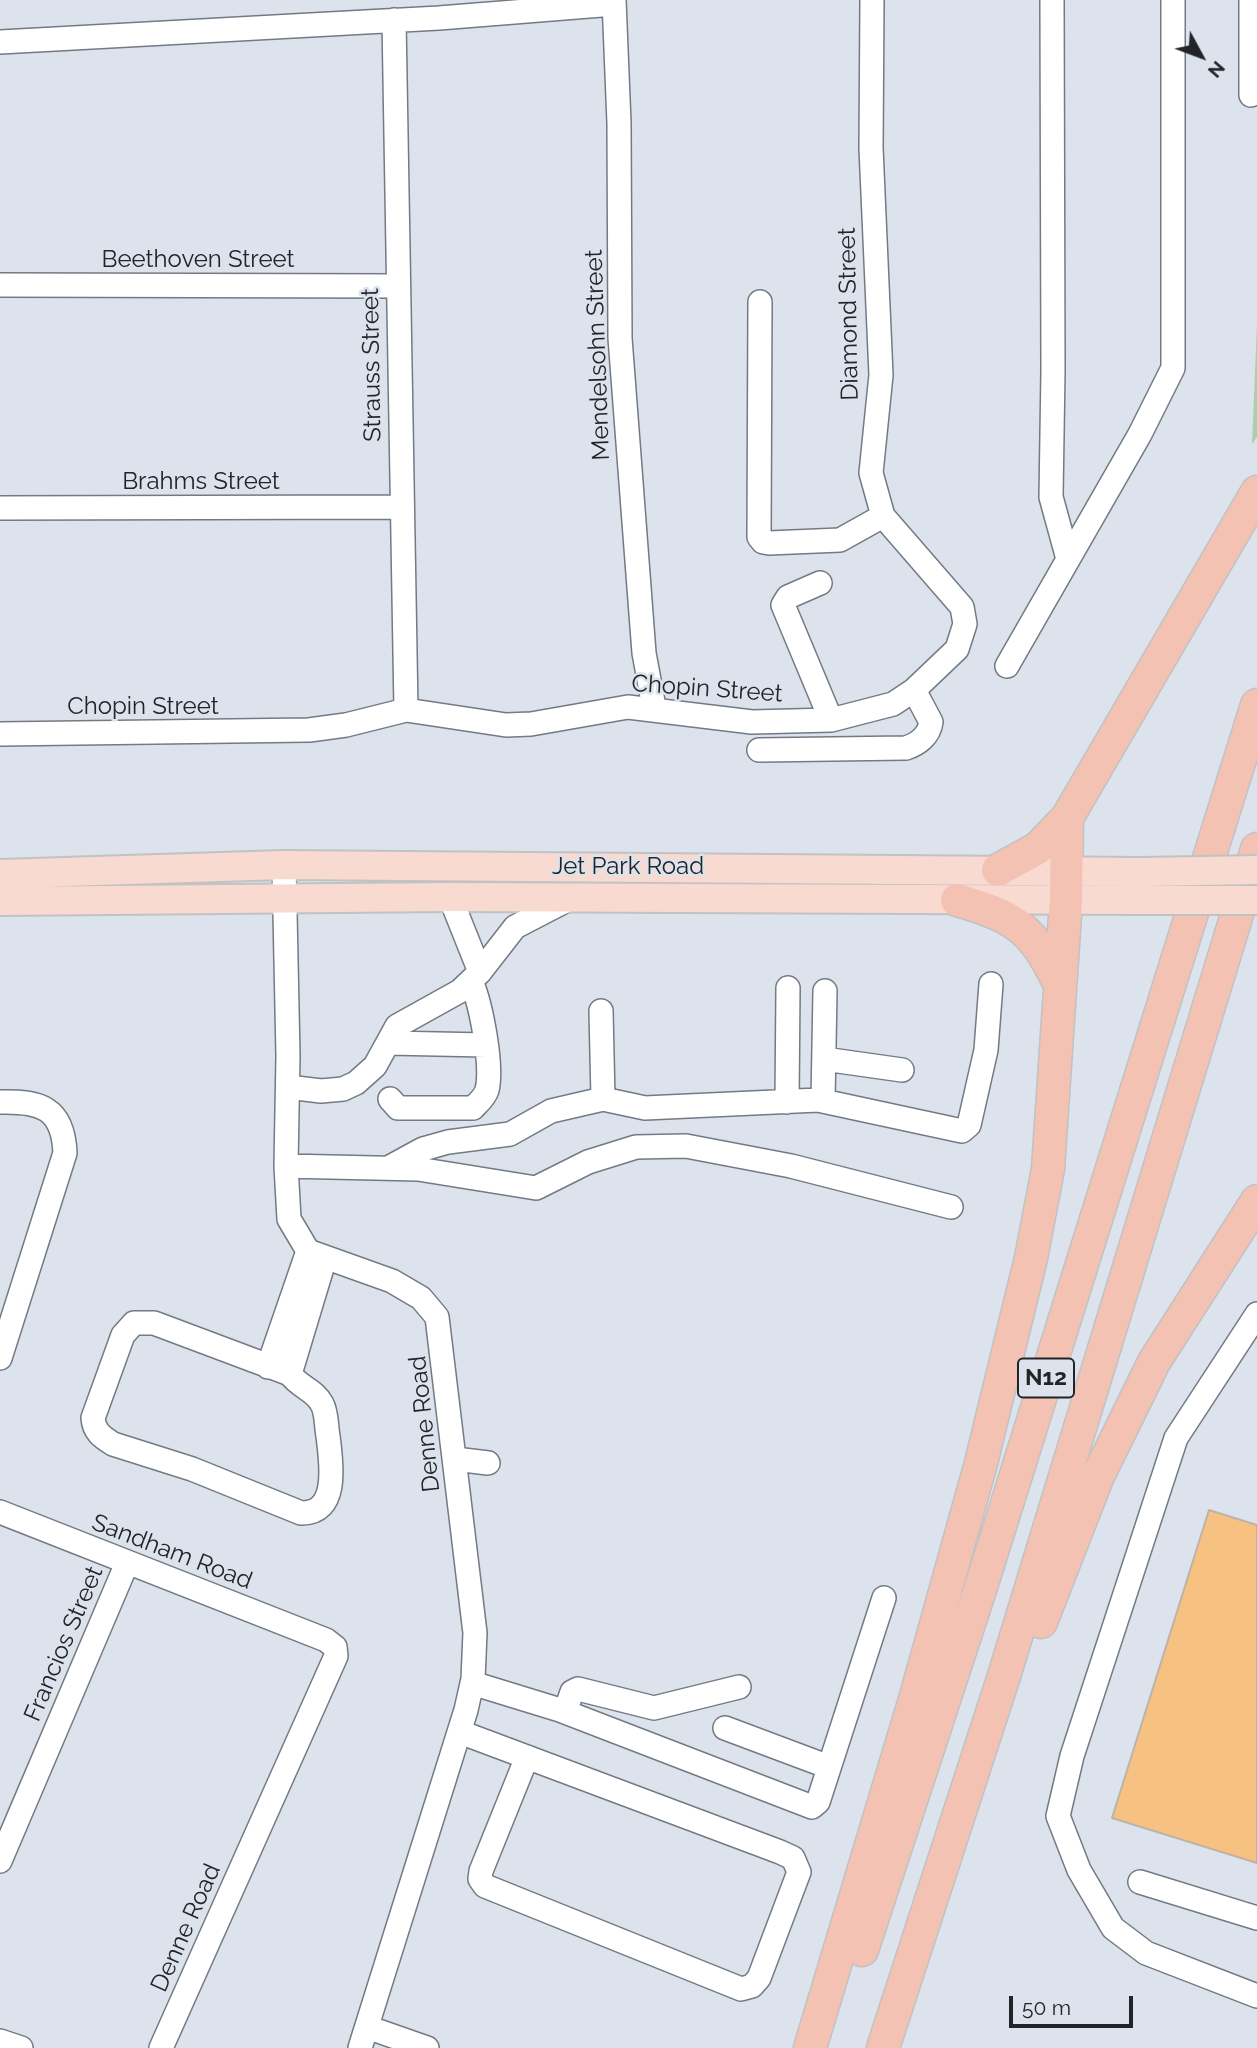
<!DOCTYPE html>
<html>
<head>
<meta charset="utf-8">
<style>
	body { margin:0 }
	#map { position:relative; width:1257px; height:2048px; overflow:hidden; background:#dce3ed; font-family:Raleway,sans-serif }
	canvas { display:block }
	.north { position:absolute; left:1166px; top:21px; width:70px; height:70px; -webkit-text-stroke:5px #dce3ed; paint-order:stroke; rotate:131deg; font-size:19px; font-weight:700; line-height:28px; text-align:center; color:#222428 }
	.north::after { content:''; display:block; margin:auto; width:24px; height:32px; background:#222428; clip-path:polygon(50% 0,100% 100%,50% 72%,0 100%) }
	.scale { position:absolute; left:1009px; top:1996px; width:124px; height:32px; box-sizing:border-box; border:4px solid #222428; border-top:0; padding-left:9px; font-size:21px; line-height:24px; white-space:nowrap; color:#222428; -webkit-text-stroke:5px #dce3ed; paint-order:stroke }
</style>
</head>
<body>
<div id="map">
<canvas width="1257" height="2048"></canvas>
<div class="north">N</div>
<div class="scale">50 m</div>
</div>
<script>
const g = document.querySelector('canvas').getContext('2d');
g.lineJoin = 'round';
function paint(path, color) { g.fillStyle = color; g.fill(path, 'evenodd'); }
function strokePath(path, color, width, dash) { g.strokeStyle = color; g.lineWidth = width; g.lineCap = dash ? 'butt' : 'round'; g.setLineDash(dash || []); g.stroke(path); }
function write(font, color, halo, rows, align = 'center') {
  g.font = font + ' Raleway,sans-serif'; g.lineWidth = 5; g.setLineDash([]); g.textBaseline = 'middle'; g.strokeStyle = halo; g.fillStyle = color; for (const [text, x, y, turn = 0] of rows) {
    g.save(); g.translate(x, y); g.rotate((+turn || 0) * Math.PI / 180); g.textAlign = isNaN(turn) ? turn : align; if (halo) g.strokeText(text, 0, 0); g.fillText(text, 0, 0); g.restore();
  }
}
paint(new Path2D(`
	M 1257,324 L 1257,437 L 1252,444 Z`), '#abcfaa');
const building = new Path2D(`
	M 1209,1510 L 1257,1525 L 1257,1863 L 1112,1818 Z`);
paint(building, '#f6c181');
strokePath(building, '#bcb3aa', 2);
const minor = new Path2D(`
	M 614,0 L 619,123 L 620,338 L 644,653 L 654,707
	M 1052,0 L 1053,371 L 1051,497 L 1068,559
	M 1251,0 L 1251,95
	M 394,20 L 406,710
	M 0,42 L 439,18 L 614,4
	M 0,285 L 397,286
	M 760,302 L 759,537 L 763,542 L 769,543 L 840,540 L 883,516
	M 0,508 L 401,507
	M 820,583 L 788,597 L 783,605 L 831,720
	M 1007,666 L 1140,434 L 1173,368 L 1173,0
	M 0,734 L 309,730 L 346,725 L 406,710 L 506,725 L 531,724 L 628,707 L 752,722 L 831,720 L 893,704 L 914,690 L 957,649 L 965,624 L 962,607 L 883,516 L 871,473 L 881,375 L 871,148 L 872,0
	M 759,750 L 906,748 C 918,744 929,736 931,722 L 914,690
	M 284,865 L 288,1056 L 286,1166 L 289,1219 L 308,1251 L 392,1281 L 421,1298 L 437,1317 L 475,1633 L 473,1679 L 466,1710 L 360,2048
	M 450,897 L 480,972
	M 388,1043 L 486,1045
	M 824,1059 L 902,1070
	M 288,1087 L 321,1091 L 343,1089 L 356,1083 L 375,1066 L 397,1026 L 460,991 L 480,972 L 515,927 L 569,899
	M 390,1099 L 398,1108 L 473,1108 C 478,1103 485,1097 487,1090 C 493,1066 481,1004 471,981
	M 603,1099 L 645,1108 L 818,1100 L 962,1131 L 969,1125 L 986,1050 L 991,984
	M 823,1101 L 825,991
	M 0,1102 C 41,1101 63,1108 65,1153 L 0,1358
	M 787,1102 L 788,988
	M 286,1166 L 418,1169 L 536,1188 L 588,1162 L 636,1147 L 686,1146 L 791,1166 L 951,1207
	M 390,1167 L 423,1149 L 448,1142 L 510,1134 L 551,1111 L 603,1099 L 601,1011
	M 1257,1314 L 1176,1438 L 1072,1756 L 1058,1816 L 1079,1870 L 1113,1928 L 1146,1953 L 1257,1996
	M 134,1323 L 154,1323 L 290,1374 C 299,1387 315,1390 322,1404 C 327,1413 326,1426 328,1436 C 331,1461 340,1514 301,1513 L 192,1469 L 113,1444 C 102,1437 94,1432 93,1418 L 123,1335 Z
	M 268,1367 L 308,1251
	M 290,1374 L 325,1258
	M 455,1459 L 488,1463
	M 0,1512 L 326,1640 L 335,1647 L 336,1656 L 161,2048
	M 472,1683 L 560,1710 L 812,1807 L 818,1802 L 884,1598
	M 565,1712 L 572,1692 L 578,1689 L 654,1708 L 739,1687
	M 725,1728 L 829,1767
	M 460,1732 L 780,1852 L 793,1858 L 799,1872 L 759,1978 L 752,1986 L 741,1989 L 485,1886 L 480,1879 L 481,1871 L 527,1757
	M 0,1861 L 127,1563
	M 1140,1882 L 1257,1918
	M 367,2027 L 427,2048
	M 0,2041 L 21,2048`);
const major = new Path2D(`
	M 0,874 L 284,865 L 1142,872
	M 0,901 L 450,897 L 1139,900`);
const highway = new Path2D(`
	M 998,870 L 1038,848 L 1067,818
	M 957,900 C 1015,917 1032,927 1059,983
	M 1041,1622 L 1098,1476 L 1154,1362 L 1257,1201
	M 862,1950 L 980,1590 L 1257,705
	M 810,2048 L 916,1696 L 981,1463 L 1031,1258 L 1048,1169 L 1066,900 L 1067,818 L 1257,492
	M 883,2048 L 1004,1676 L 1257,849`);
strokePath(minor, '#737a83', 26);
strokePath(major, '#c1c2c3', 32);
strokePath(highway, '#c1c2c3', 35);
strokePath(minor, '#fff', 23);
strokePath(major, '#f8dad1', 28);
strokePath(highway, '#f4c2b2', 32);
const majorBridge = new Path2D(`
	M 1142,872 L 1257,870
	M 1139,900 L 1257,900`);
strokePath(majorBridge, '#c1c2c3', 32, []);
strokePath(majorBridge, '#f8dad1', 28);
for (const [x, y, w] of [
	[1046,1378,56]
]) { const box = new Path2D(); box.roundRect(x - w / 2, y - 19.5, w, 39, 5); g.fillStyle = '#dce3ed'; g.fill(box); strokePath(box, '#222428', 2); }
write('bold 23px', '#222428', null, [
	["N12",1046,1378]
]);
write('24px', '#222428', '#dce3ed', [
	["Beethoven Street",198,260],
	["Diamond Street",849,314,-91],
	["Mendelsohn Street",598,355,-92],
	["Strauss Street",372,365,-91],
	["Brahms Street",201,482],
	["Chopin Street",707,689,4],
	["Chopin Street",143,707],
	["Jet Park Road",628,867],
	["Denne Road",425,1424,-96],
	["Sandham Road",172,1552,21],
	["Francios Street",64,1644,-67],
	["Denne Road",186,1928,-66]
]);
</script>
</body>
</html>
